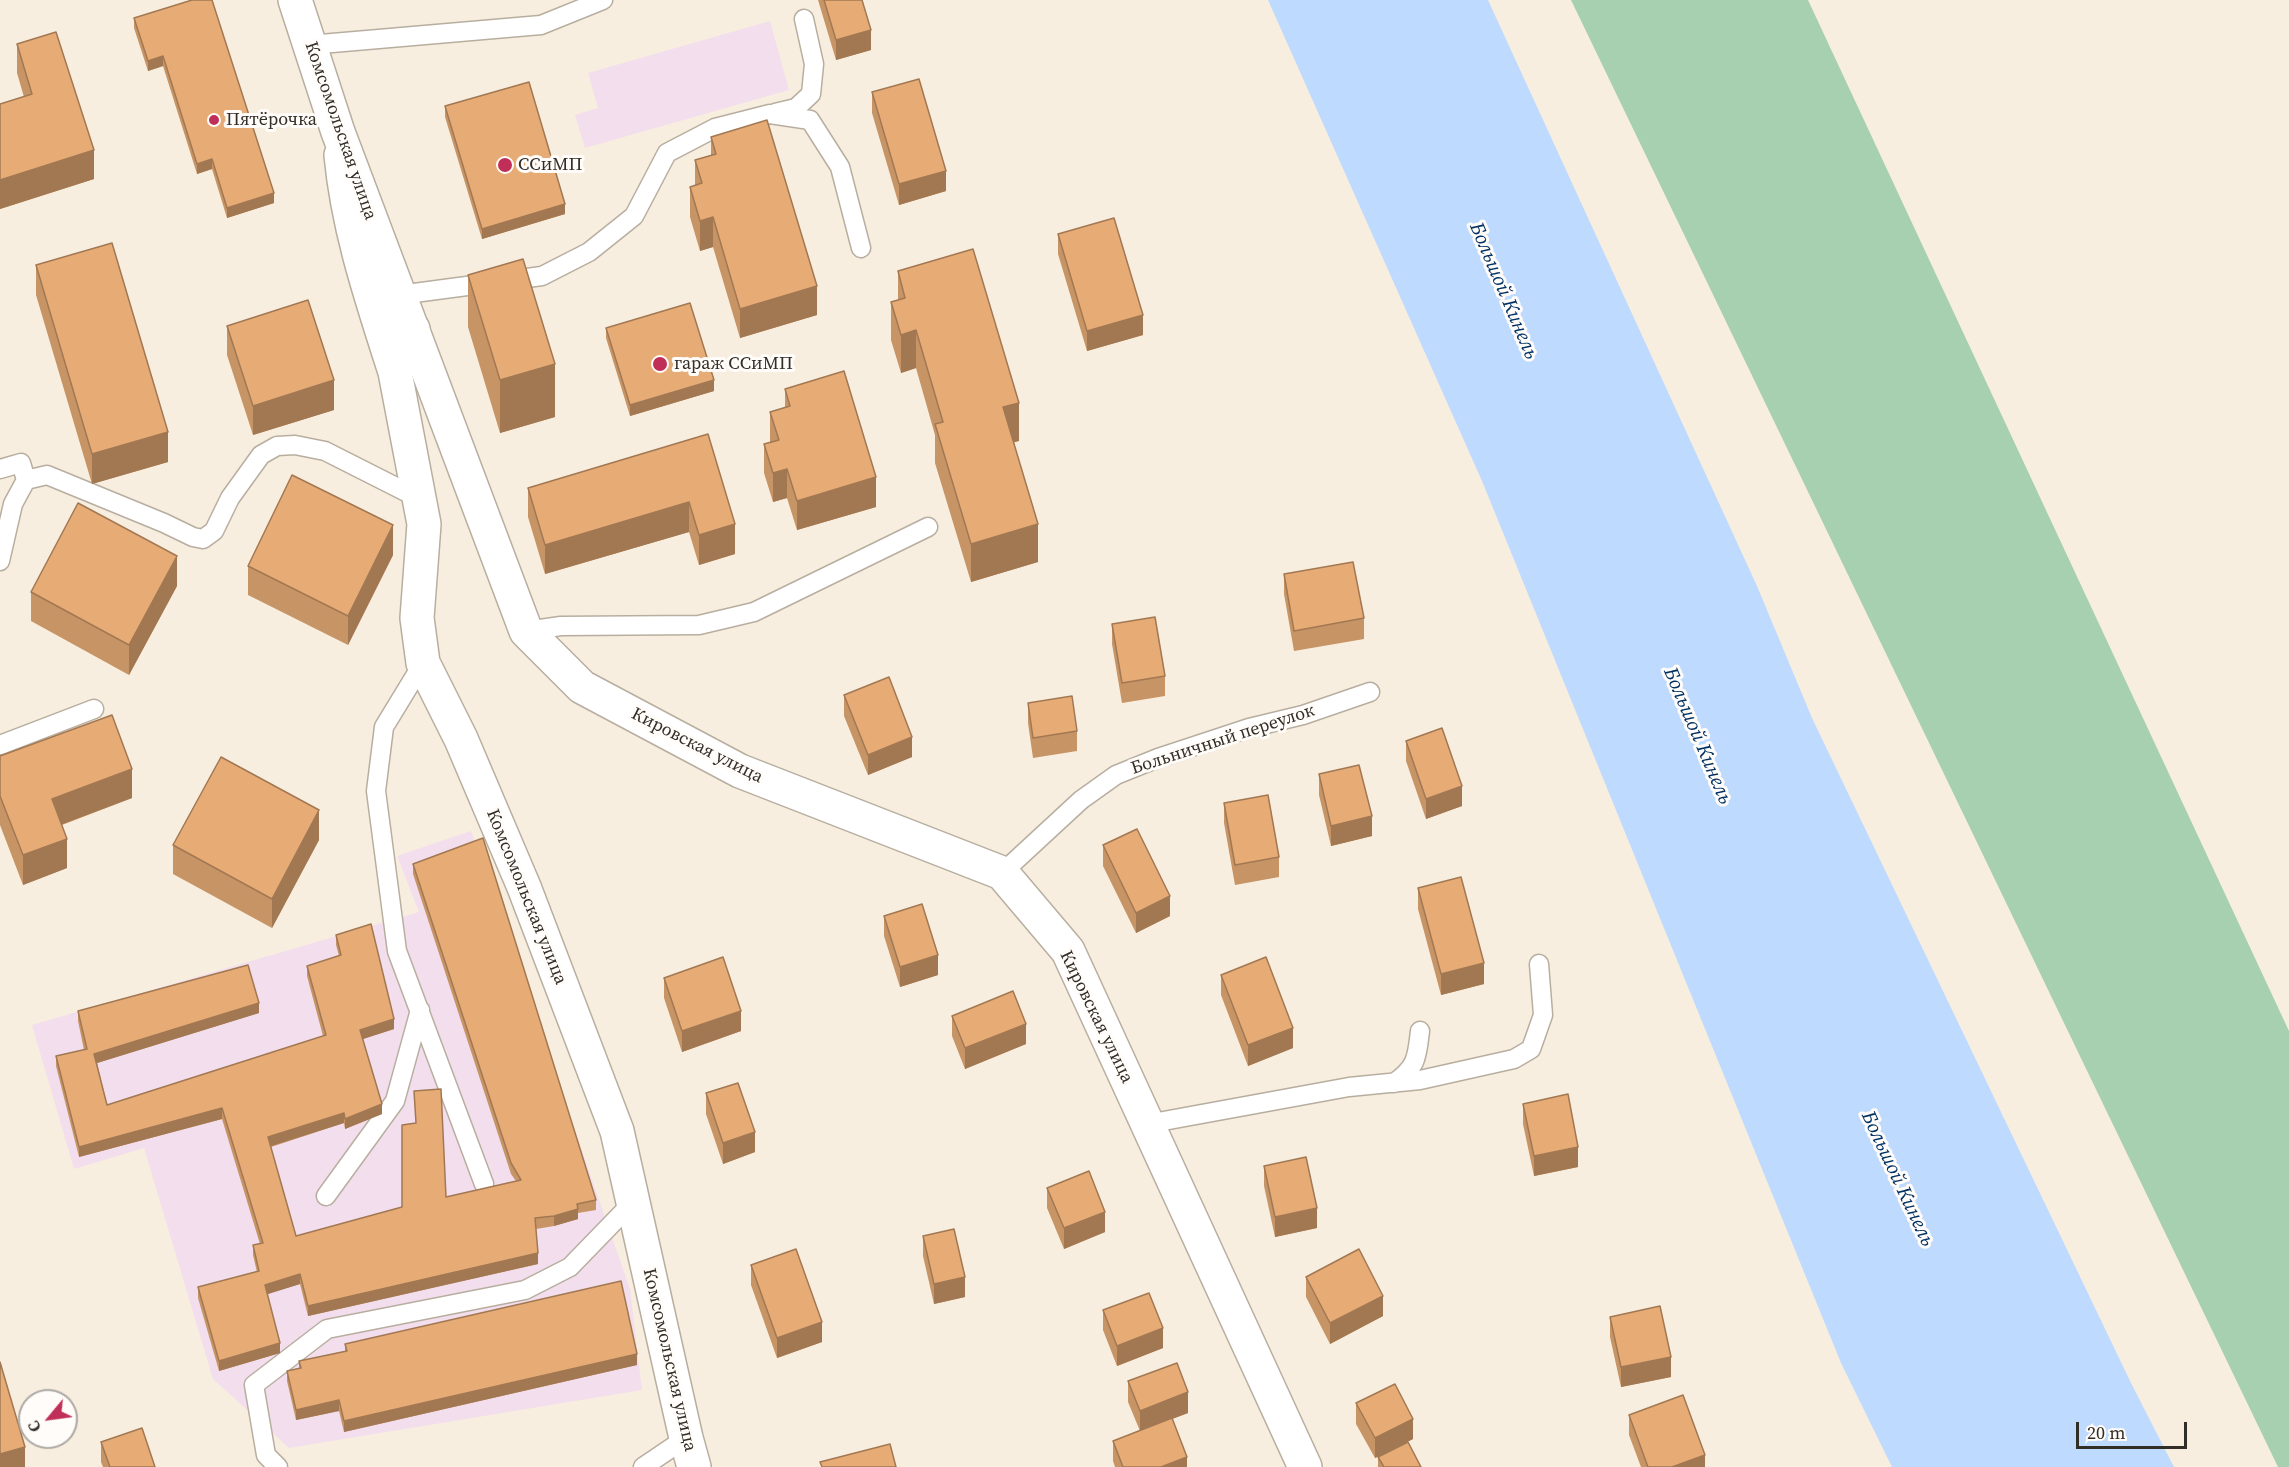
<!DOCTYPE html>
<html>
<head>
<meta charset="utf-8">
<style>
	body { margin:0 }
	#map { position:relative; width:2289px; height:1467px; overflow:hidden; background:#f8eedf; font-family:"Source Serif 4",serif }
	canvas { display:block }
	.north { position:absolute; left:18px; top:1389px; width:60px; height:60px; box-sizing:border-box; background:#fffcf9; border:2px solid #ada9a5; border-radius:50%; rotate:241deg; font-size:16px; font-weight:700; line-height:24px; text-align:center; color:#312d27 }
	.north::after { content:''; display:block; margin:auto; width:21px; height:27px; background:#bf2f57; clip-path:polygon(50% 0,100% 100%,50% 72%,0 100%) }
	.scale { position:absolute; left:2076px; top:1422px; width:111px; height:27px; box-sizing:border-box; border:3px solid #312d27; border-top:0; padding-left:8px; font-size:18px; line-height:21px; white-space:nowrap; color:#312d27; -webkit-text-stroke:4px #fffcf9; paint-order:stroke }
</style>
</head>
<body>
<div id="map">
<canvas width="2289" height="1467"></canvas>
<div class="north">С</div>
<div class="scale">20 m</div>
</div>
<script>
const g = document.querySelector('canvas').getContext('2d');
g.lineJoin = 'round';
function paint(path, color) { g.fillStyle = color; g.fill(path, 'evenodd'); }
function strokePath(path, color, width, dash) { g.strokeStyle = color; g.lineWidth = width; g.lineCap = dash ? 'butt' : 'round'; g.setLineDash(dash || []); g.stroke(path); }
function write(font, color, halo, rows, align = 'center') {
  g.font = font + ' "Source Serif 4",serif'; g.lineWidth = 6; g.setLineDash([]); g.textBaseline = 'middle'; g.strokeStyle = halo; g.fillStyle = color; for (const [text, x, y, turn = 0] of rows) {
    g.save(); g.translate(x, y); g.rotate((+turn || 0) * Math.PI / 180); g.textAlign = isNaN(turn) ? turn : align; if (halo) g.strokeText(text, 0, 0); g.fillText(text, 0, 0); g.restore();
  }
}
paint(new Path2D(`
	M 770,21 L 789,90 L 585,148 L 575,115 L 598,108 L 588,73 Z
	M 471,831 L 630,1289 L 642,1390 L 289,1448 L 213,1379 L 144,1148 L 74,1169 L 32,1025 L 419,912 L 397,856 Z`), '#f3deed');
paint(new Path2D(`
	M 1571,0 L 1808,0 L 2289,1031 L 2289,1467 L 2278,1467 Z`), '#a7d0b0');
paint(new Path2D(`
	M 1268,0 L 1488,0 L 1757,586 L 1812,718 L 2131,1383 L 2174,1467 L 1892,1467 L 1841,1363 L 1482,481 Z`), '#bedafe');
const lane = new Path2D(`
	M 309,45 L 541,25 L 603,0
	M 775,113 L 796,108 L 811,94 L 814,64 L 804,19
	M 399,295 L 542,276 L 589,252 L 634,216 L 667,153 L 715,128 L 770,114 L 810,120 L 840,167 L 861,248
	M 0,469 L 21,463 L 26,480
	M 0,561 L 13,504 L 26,480 L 47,475 L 164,523 L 193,537 L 203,539 L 214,531 L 230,498 L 261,455 L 277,446 L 295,445 L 325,451 L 420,499
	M 526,631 L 561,626 L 699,625 L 754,612 L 928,527
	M 423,663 L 384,727 L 376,791 L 397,951 L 484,1184
	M 0,745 L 94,709
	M 1002,873 L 1081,800 L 1116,775 L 1158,758 L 1249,728 L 1303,715 L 1370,692
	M 1394,1083 C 1417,1067 1417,1057 1420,1031
	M 1147,1124 L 1349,1087 L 1420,1080 L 1514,1059 L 1531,1049 L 1543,1015 L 1539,964
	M 326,1196 L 395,1101 L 420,1010
	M 278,1467 L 266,1455 L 254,1385 L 327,1329 L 525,1290 L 570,1267 L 633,1202
	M 643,1467 L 686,1438`);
const street = new Path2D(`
	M 341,155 C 348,230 372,300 395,372
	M 413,329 L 395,372 L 424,524 L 417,618 L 423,663 L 461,739 L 524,887 L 617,1131 L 686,1438 L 694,1467`);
const secondary = new Path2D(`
	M 295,0 L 338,132 L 526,631 L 582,687 L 740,771 L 1002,873 L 1068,951 L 1305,1467`);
strokePath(lane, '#b8aea0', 21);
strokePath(street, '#b8aea0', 36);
strokePath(secondary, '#b8aea0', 36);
strokePath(lane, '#fff', 18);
strokePath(street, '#fff', 33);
strokePath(secondary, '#fff', 33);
paint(new Path2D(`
	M 818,0 L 862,0 L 871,50 L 836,60 Z
	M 134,18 L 274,203 L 227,218 L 212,169 L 197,174 L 163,66 L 148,71 L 134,28 Z
	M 17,44 L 94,179 L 0,209 L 0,104 L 24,97 L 17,73 Z
	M 872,92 L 946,191 L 899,205 L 872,113 Z
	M 445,106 L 565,214 L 482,239 L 445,117 Z
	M 711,137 L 817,315 L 740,338 L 713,247 L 700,251 L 690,217 L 690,187 L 695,185 L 695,160 L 711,156 Z
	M 1058,234 L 1143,335 L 1087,351 L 1058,254 Z
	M 36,265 L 168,462 L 92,484 L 36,295 Z
	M 898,271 L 1019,441 L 1014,442 L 1038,562 L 971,582 L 935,463 L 935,435 L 916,368 L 901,373 L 891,340 L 891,302 L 898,300 Z
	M 468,275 L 555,417 L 500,433 L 468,327 Z
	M 227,326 L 334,410 L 253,435 L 227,355 Z
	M 606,328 L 714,391 L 630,416 L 606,338 Z
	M 785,389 L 876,507 L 797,530 L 787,498 L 773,502 L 764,473 L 764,444 L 770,442 L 770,412 L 785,408 Z
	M 708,434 L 735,554 L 699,565 L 689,532 L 545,574 L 528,517 L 528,488 Z
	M 393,555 L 348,645 L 248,595 L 248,566 Z
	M 1284,574 L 1364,618 L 1364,639 L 1294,651 L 1284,594 Z
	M 177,586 L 129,675 L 31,621 L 31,592 Z
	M 1112,624 L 1165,676 L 1165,696 L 1122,703 L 1112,644 Z
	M 844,695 L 912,757 L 868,775 L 844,716 Z
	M 1028,703 L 1077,731 L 1077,751 L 1033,758 L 1028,723 Z
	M 1406,741 L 1462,806 L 1426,819 L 1406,761 Z
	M 0,756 L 132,798 L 62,825 L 67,868 L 23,885 L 0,825 Z
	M 1319,774 L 1372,836 L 1331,846 L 1319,795 Z
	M 1224,803 L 1279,857 L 1279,877 L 1235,885 L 1224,823 Z
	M 319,840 L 272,928 L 173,874 L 173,845 Z
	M 1103,845 L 1170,916 L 1136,933 L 1103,866 Z
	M 413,864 L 596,1200 L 596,1210 L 578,1213 L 578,1219 L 554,1226 L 536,1229 L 538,1264 L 308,1316 L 300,1284 L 267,1294 L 280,1353 L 219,1371 L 198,1298 L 198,1287 L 257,1272 L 253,1255 L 253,1245 L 260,1244 L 222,1119 L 79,1157 L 56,1066 L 56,1056 L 84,1050 L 78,1021 L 78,1011 L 259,1013 L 97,1063 L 107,1105 L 323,1036 L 307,976 L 307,966 L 339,956 L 336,945 L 336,935 L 394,1029 L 363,1039 L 382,1114 L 345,1129 L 344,1123 L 271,1147 L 296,1236 L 402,1207 L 416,1123 L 414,1091 L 446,1197 L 516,1181 L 511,1174 L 413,874 Z
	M 1418,888 L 1484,984 L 1441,995 L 1418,909 Z
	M 884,916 L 938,975 L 900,987 L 884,936 Z
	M 1221,975 L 1293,1048 L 1248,1066 L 1221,995 Z
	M 664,978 L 741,1031 L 682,1052 L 664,998 Z
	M 952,1016 L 1026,1044 L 965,1069 L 952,1036 Z
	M 706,1093 L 755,1152 L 723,1164 L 706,1114 Z
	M 1523,1104 L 1578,1167 L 1534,1176 L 1523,1124 Z
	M 1264,1166 L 1317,1228 L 1275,1237 L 1264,1186 Z
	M 1047,1188 L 1105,1232 L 1064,1249 L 1047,1208 Z
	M 923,1236 L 965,1297 L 934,1304 L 923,1256 Z
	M 751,1265 L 822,1342 L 777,1358 L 751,1285 Z
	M 1306,1277 L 1383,1316 L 1330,1344 L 1306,1297 Z
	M 1103,1310 L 1163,1348 L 1117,1366 L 1103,1330 Z
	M 1610,1317 L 1671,1377 L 1621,1387 L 1610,1337 Z
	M 345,1344 L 637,1365 L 344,1432 L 339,1411 L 296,1420 L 287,1381 L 287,1371 L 299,1368 L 299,1361 L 345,1351 Z
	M 1128,1381 L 1188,1413 L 1172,1419 L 1187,1467 L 1115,1467 L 1113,1461 L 1113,1441 L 1140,1431 L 1128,1402 Z
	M 1356,1403 L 1413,1439 L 1375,1458 L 1356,1424 Z
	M 1629,1415 L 1705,1467 L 1641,1467 L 1629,1435 Z
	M 101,1442 L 155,1467 L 103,1467 L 101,1462 Z
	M 1378,1457 L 1421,1467 L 1378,1467 Z`), '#c79465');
paint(new Path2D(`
	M 871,30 L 871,50 L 836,60 L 836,40 Z
	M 163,56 L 163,66 L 148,71 L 148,61 Z
	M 94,150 L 94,179 L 0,209 L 0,180 Z
	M 212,159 L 212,169 L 197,174 L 197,164 Z
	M 946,171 L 946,191 L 899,205 L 899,184 Z
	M 274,193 L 274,203 L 227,218 L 227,208 Z
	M 565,204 L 565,214 L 482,239 L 482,229 Z
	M 713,217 L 713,247 L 700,251 L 700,221 Z
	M 817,286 L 817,315 L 740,338 L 740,309 Z
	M 1143,315 L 1143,335 L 1087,351 L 1087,331 Z
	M 916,330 L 916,368 L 901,373 L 901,335 Z
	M 555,364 L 555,417 L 500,433 L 500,380 Z
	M 334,380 L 334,410 L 253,435 L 253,406 Z
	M 714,380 L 714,391 L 630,416 L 630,405 Z
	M 1019,403 L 1019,441 L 1003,445 L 1003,407 Z
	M 168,432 L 168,462 L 92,484 L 92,454 Z
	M 787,469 L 787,498 L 773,502 L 773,473 Z
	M 876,477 L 876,507 L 797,530 L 797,501 Z
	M 689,502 L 689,532 L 545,574 L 545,545 Z
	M 735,524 L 735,554 L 699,565 L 699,535 Z
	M 1038,524 L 1038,562 L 971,582 L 971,544 Z
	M 393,525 L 393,555 L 348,645 L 348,616 Z
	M 177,556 L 177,586 L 129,675 L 129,645 Z
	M 912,737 L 912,757 L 868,775 L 868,755 Z
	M 132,769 L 132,798 L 52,828 L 52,799 Z
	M 1462,786 L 1462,806 L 1426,819 L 1426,799 Z
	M 319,810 L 319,840 L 272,928 L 272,899 Z
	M 1372,816 L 1372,836 L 1331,846 L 1331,826 Z
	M 67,839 L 67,868 L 23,885 L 23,855 Z
	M 1170,896 L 1170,916 L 1136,933 L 1136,913 Z
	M 938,955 L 938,975 L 900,987 L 900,967 Z
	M 1484,963 L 1484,984 L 1441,995 L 1441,974 Z
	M 259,1003 L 259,1013 L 94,1064 L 94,1054 Z
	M 741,1011 L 741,1031 L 682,1052 L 682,1031 Z
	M 394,1019 L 394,1029 L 360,1040 L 360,1030 Z
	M 1026,1024 L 1026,1044 L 965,1069 L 965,1048 Z
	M 1293,1028 L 1293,1048 L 1248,1066 L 1248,1045 Z
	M 382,1104 L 382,1114 L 345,1129 L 345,1119 Z
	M 222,1108 L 222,1119 L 79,1157 L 79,1147 Z
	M 344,1113 L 344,1123 L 268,1147 L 268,1137 Z
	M 755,1132 L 755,1152 L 723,1164 L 723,1143 Z
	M 1578,1147 L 1578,1167 L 1534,1176 L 1534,1156 Z
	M 1317,1208 L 1317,1228 L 1275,1237 L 1275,1217 Z
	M 578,1209 L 578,1219 L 554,1226 L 554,1216 Z
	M 1105,1212 L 1105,1232 L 1064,1249 L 1064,1228 Z
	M 538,1253 L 538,1264 L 308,1316 L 308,1306 Z
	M 300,1274 L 300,1284 L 265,1295 L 265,1285 Z
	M 965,1277 L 965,1297 L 934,1304 L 934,1284 Z
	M 1383,1296 L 1383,1316 L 1330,1344 L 1330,1323 Z
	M 822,1322 L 822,1342 L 777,1358 L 777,1338 Z
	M 1163,1328 L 1163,1348 L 1117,1366 L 1117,1346 Z
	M 280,1343 L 280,1353 L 219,1371 L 219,1361 Z
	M 637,1354 L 637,1365 L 344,1432 L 344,1421 Z
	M 1671,1357 L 1671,1377 L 1621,1387 L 1621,1367 Z
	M 1188,1392 L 1188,1413 L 1140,1431 L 1140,1411 Z
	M 339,1400 L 339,1411 L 296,1420 L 296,1410 Z
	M 1413,1419 L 1413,1439 L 1375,1458 L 1375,1438 Z
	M 25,1447 L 25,1467 L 0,1467 L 0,1454 Z
	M 1705,1455 L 1705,1467 L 1672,1467 Z
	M 1187,1457 L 1187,1467 L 1161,1467 Z`), '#a27853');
const building = new Path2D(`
	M 192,0 L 212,0 L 274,193 L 227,208 L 212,159 L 197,164 L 163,56 L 148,61 L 134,18 Z
	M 824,0 L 862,0 L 871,30 L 836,40 Z
	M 56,32 L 94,150 L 0,180 L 0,104 L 32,94 L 17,44 Z
	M 919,79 L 946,171 L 899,184 L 872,92 Z
	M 529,82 L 565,204 L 482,229 L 445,106 Z
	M 767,120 L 817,286 L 740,309 L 713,217 L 700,221 L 690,187 L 702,183 L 695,160 L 716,154 L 711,137 Z
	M 1114,218 L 1143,315 L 1087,331 L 1058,234 Z
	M 112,243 L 168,432 L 92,454 L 36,265 Z
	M 973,249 L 1019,403 L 1003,407 L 1038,524 L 971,544 L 935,424 L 943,422 L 916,330 L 901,335 L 891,302 L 905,298 L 898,271 Z
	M 523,259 L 555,364 L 500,380 L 468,275 Z
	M 308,300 L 334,380 L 253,406 L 227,326 Z
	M 690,303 L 714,380 L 630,405 L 606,328 Z
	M 844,371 L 876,477 L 797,501 L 787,469 L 773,473 L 764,444 L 779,440 L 770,412 L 790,406 L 785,389 Z
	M 708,434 L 735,524 L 699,535 L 689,502 L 545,545 L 528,488 Z
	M 292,475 L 393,525 L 348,616 L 248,566 Z
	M 78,503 L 177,556 L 129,645 L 31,592 Z
	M 1353,562 L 1364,618 L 1294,631 L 1284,574 Z
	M 1155,617 L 1165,676 L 1122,683 L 1112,624 Z
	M 889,677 L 912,737 L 868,755 L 844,695 Z
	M 1072,696 L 1077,731 L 1033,738 L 1028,703 Z
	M 112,715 L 132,769 L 52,799 L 67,839 L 23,855 L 0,796 L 0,756 Z
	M 1442,728 L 1462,786 L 1426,799 L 1406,741 Z
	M 221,757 L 319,810 L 272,899 L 173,845 Z
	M 1359,765 L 1372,816 L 1331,826 L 1319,774 Z
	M 1268,795 L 1279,857 L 1235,865 L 1224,803 Z
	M 1137,829 L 1170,896 L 1136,913 L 1103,845 Z
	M 483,838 L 596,1200 L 577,1204 L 578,1209 L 554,1216 L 535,1218 L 538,1253 L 308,1306 L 300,1274 L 265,1285 L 280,1343 L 219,1361 L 198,1287 L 259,1271 L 253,1245 L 263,1243 L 222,1108 L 79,1147 L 56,1056 L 87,1049 L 78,1011 L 248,965 L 259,1003 L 94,1054 L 107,1105 L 326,1035 L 307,966 L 341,955 L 336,935 L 371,924 L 394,1019 L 360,1030 L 382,1104 L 345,1119 L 344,1113 L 268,1137 L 296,1236 L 402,1207 L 402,1125 L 416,1123 L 414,1091 L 441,1089 L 446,1197 L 521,1180 L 511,1163 L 413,864 Z
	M 1461,877 L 1484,963 L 1441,974 L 1418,888 Z
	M 922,904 L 938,955 L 900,967 L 884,916 Z
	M 723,957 L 741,1011 L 682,1031 L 664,978 Z
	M 1266,957 L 1293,1028 L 1248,1045 L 1221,975 Z
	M 1013,991 L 1026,1024 L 965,1048 L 952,1016 Z
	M 738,1083 L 755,1132 L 723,1143 L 706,1093 Z
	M 1568,1094 L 1578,1147 L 1534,1156 L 1523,1104 Z
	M 1306,1157 L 1317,1208 L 1275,1217 L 1264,1166 Z
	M 1089,1171 L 1105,1212 L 1064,1228 L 1047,1188 Z
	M 954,1229 L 965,1277 L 934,1284 L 923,1236 Z
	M 796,1249 L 822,1322 L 777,1338 L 751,1265 Z
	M 1359,1249 L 1383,1296 L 1330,1323 L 1306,1277 Z
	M 621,1281 L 637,1354 L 344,1421 L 339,1400 L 296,1410 L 287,1371 L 301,1368 L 299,1361 L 347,1351 L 345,1344 Z
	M 1149,1293 L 1163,1328 L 1117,1346 L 1103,1310 Z
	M 1660,1306 L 1671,1357 L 1621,1367 L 1610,1317 Z
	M 0,1362 L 25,1447 L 0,1454 Z
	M 1177,1363 L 1188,1392 L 1140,1411 L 1128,1381 Z
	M 1395,1384 L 1413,1419 L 1375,1438 L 1356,1403 Z
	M 1683,1395 L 1705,1455 L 1672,1467 L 1648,1467 L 1629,1415 Z
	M 1172,1418 L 1187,1457 L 1161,1467 L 1123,1467 L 1113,1441 Z
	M 142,1428 L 155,1467 L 110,1467 L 101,1442 Z
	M 1408,1442 L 1421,1467 L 1384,1467 L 1378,1457 Z
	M 890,1444 L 896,1467 L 822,1467 L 820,1462 Z`);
paint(building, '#e7ac76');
strokePath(building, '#a27853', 1.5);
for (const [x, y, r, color] of [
	[214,120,6,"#bf2f57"],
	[505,165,8,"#bf2f57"],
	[660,364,8,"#bf2f57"]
]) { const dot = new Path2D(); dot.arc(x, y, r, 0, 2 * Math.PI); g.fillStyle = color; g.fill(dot); strokePath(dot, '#fffcf9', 2); }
write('18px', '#312d27', '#fffcf9', [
	["Пятёрочка",226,120],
	["ССиМП",518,165],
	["гараж ССиМП",674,364]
], 'left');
write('18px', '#312d27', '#fffcf9', [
	["Комсомольская улица",340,131,71],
	["Больничный переулок",1223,740,-18],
	["Кировская улица",697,746,27],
	["Комсомольская улица",526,897,68],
	["Кировская улица",1096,1017,64],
	["Комсомольская улица",669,1360,77]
]);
write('italic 20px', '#003164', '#fffcf9', [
	["Большой Кинель",1503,291,67],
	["Большой Кинель",1697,736,67],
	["Большой Кинель",1897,1179,65]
]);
</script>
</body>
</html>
